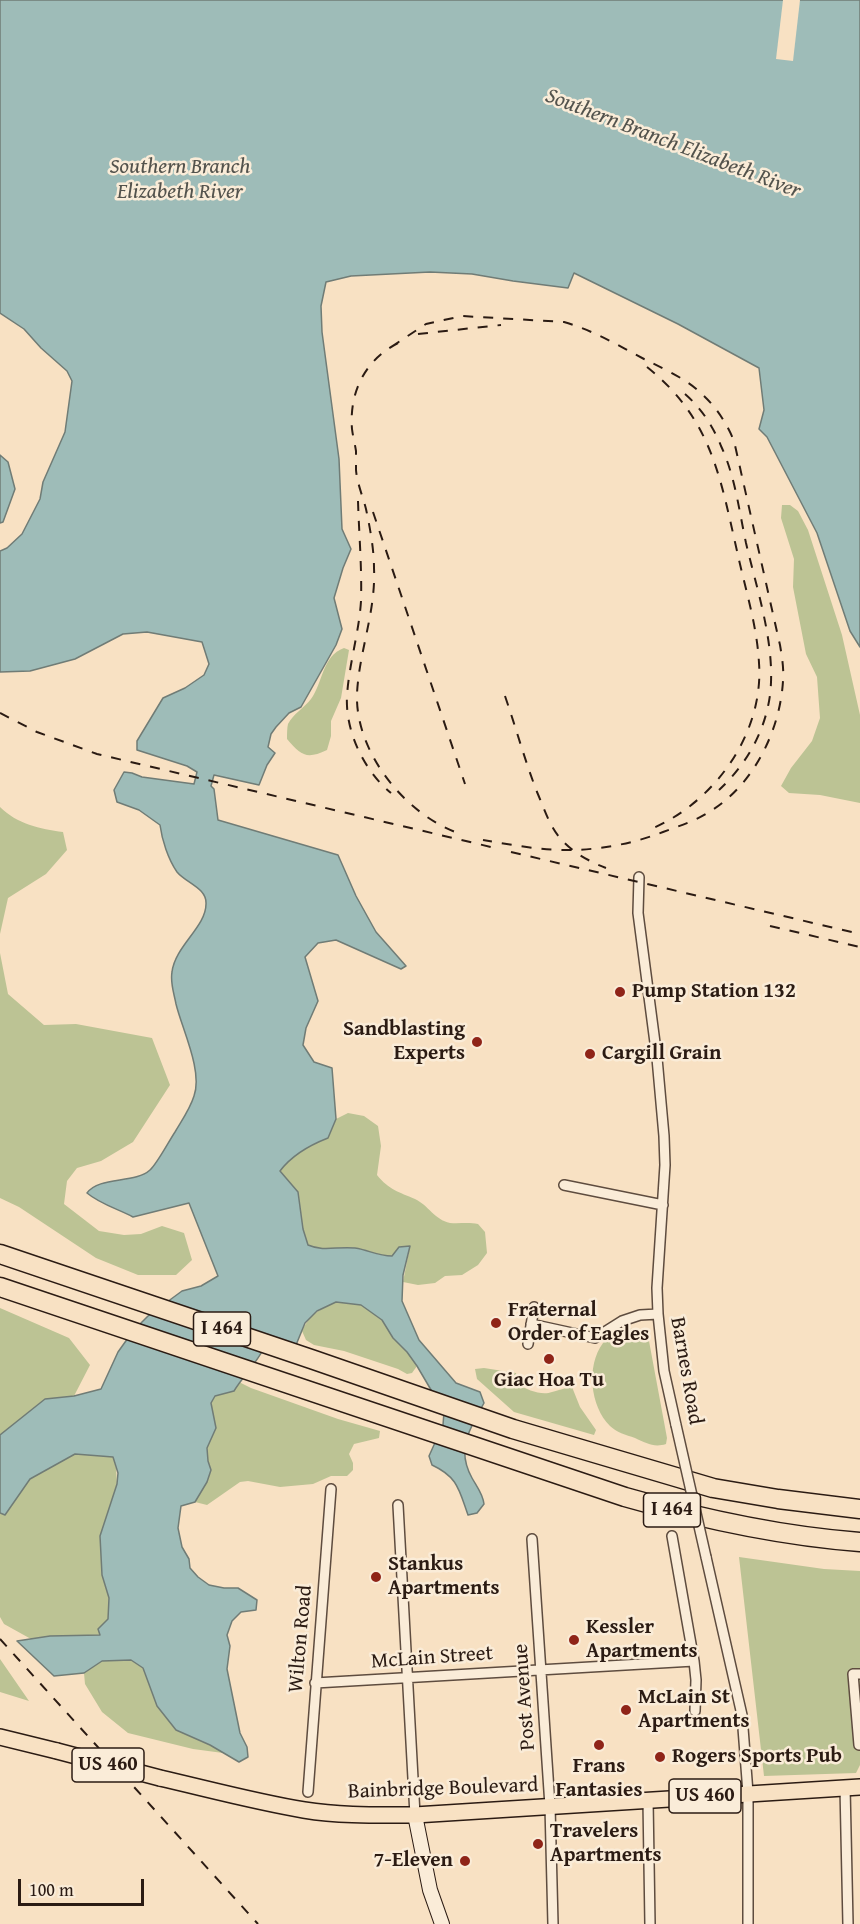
<!DOCTYPE html>
<html>
<head>
<meta charset="utf-8">
<style>
	body { margin:0 }
	#map { position:relative; width:860px; height:1924px; overflow:hidden; background:#f8e1c3; font-family:"Gentium Book Plus",serif }
	canvas { display:block }
	.scale { position:absolute; left:18px; top:1879px; width:126px; height:27px; box-sizing:border-box; border:3px solid #2b1b13; border-top:0; padding-left:8px; font-size:18px; line-height:21px; white-space:nowrap; color:#2b1b13; -webkit-text-stroke:4px #faecd8; paint-order:stroke }
</style>
</head>
<body>
<div id="map">
<canvas width="860" height="1924"></canvas>
<div class="scale">100 m</div>
</div>
<script>
const g = document.querySelector('canvas').getContext('2d');
g.lineJoin = 'round';
function paint(path, color) { g.fillStyle = color; g.fill(path, 'evenodd'); }
function strokePath(path, color, width, dash) { g.strokeStyle = color; g.lineWidth = width; g.lineCap = dash ? 'butt' : 'round'; g.setLineDash(dash || []); g.stroke(path); }
function write(font, color, halo, rows, align = 'center') {
  g.font = font + ' "Gentium Book Plus",serif'; g.lineWidth = 5; g.setLineDash([]); g.textBaseline = 'middle'; g.strokeStyle = halo; g.fillStyle = color; for (const [text, x, y, turn = 0] of rows) {
    g.save(); g.translate(x, y); g.rotate((+turn || 0) * Math.PI / 180); g.textAlign = isNaN(turn) ? turn : align; if (halo) g.strokeText(text, 0, 0); g.fillText(text, 0, 0); g.restore();
  }
}
paint(new Path2D(`
	M 782,505 L 790,505 L 798,511 L 808,530 L 842,635 L 860,715 L 860,803 L 820,795 L 789,793 L 781,786 L 791,768 L 812,741 L 820,718 L 817,677 L 806,654 L 793,587 L 794,559 L 781,518 Z
	M 344,648 L 349,650 L 341,698 L 331,721 L 331,736 L 327,750 C 306,760 301,755 287,739 C 287,734 287,728 288,724 C 293,714 304,708 311,699 C 323,683 322,656 344,648 Z
	M 0,807 C 17,824 40,829 63,832 L 67,850 L 46,874 L 8,898 L 0,934 Z
	M 0,953 L 8,994 L 44,1025 L 76,1024 L 152,1038 L 170,1085 L 133,1142 L 101,1161 L 77,1168 L 67,1181 L 64,1204 L 99,1231 L 124,1235 L 141,1234 L 162,1226 L 184,1233 L 192,1260 L 176,1275 L 138,1275 L 96,1258 L 19,1207 L 0,1198 Z
	M 348,1113 L 364,1116 L 378,1126 L 381,1146 L 377,1175 C 389,1190 399,1192 415,1199 C 428,1205 435,1220 450,1223 C 459,1224 468,1222 478,1224 L 485,1232 L 487,1253 L 478,1265 L 462,1275 L 445,1276 L 435,1283 L 418,1285 L 403,1282 L 410,1246 L 399,1247 L 392,1256 C 377,1256 369,1250 355,1248 C 338,1246 324,1252 308,1245 L 303,1229 L 298,1192 L 280,1171 C 292,1155 310,1145 328,1138 L 336,1119 Z
	M 336,1302 L 361,1305 L 382,1320 L 393,1338 L 407,1352 L 417,1366 L 412,1373 L 407,1374 L 398,1369 L 344,1351 L 314,1345 L 306,1340 L 302,1331 C 308,1316 322,1307 336,1302 Z
	M 0,1308 L 69,1338 L 90,1365 L 74,1396 L 45,1399 L 0,1435 Z
	M 626,1328 C 637,1329 643,1332 649,1341 L 667,1438 L 666,1444 C 654,1448 646,1443 635,1438 C 626,1435 616,1432 610,1426 C 590,1406 586,1366 603,1343 C 608,1336 619,1330 626,1328 Z
	M 484,1368 L 516,1373 L 518,1384 C 527,1390 542,1396 552,1392 C 560,1390 564,1388 572,1387 L 580,1407 L 596,1430 L 594,1435 L 514,1412 L 477,1379 L 475,1369 Z
	M 239,1382 L 251,1388 L 338,1419 L 380,1431 L 379,1438 L 354,1444 L 349,1454 L 353,1463 L 353,1470 L 347,1476 L 331,1476 L 313,1484 L 280,1487 L 248,1481 L 240,1482 L 207,1505 L 195,1502 L 206,1484 L 211,1470 L 208,1461 L 207,1448 L 216,1428 L 211,1403 L 215,1396 L 234,1391 Z
	M 75,1454 L 113,1457 L 116,1468 L 117,1484 L 100,1536 L 102,1575 L 109,1598 L 108,1619 L 103,1636 L 50,1636 L 31,1639 L 4,1624 L 0,1617 L 0,1513 L 5,1515 L 30,1479 Z
	M 739,1557 L 824,1569 L 860,1571 L 860,1765 L 856,1773 L 764,1776 Z
	M 0,1659 L 29,1701 L 0,1692 Z
	M 131,1660 L 143,1668 L 157,1706 L 223,1753 L 193,1749 L 128,1733 L 102,1712 L 85,1684 L 84,1673 L 102,1661 Z`), '#bcc394');
const water = new Path2D(`
	M 0,0 L 860,0 L 860,647 L 850,631 L 817,533 L 767,437 L 759,429 L 764,410 L 759,368 L 678,324 L 574,273 L 568,288 L 513,281 L 472,274 L 430,272 L 351,276 L 326,282 L 321,306 L 322,332 L 339,459 L 342,529 L 351,549 L 343,568 L 334,598 L 342,629 L 336,645 L 301,707 L 289,713 L 276,727 L 271,734 L 268,747 L 275,753 L 267,765 L 259,785 L 214,775 L 211,786 L 214,789 L 218,820 L 338,855 L 356,896 L 376,932 L 406,966 L 401,969 L 336,940 L 318,943 L 305,957 L 318,1001 L 306,1028 L 303,1045 L 314,1062 L 332,1068 L 336,1119 L 328,1138 C 310,1145 292,1155 280,1171 L 298,1192 L 303,1229 L 308,1245 C 324,1252 338,1246 355,1248 C 369,1250 377,1256 392,1256 L 399,1247 L 410,1246 L 403,1275 L 402,1301 L 419,1340 L 456,1383 L 480,1392 L 484,1403 C 469,1430 456,1449 472,1478 C 477,1487 483,1494 484,1504 L 477,1513 L 468,1515 C 459,1490 458,1477 432,1465 L 429,1456 L 443,1425 L 444,1412 L 417,1366 L 407,1352 L 393,1338 L 382,1320 L 361,1305 L 336,1302 L 317,1311 L 305,1323 L 296,1345 L 265,1346 C 257,1363 244,1375 234,1391 L 215,1396 L 211,1403 L 216,1428 L 207,1448 L 208,1461 L 211,1470 L 207,1482 L 195,1502 L 181,1506 L 178,1528 L 182,1547 L 189,1559 L 190,1568 L 198,1577 L 209,1585 L 224,1588 L 238,1588 L 257,1600 L 256,1610 L 241,1612 L 232,1621 L 227,1635 L 230,1646 L 227,1669 L 240,1733 L 247,1747 L 248,1757 L 239,1762 L 210,1745 L 176,1730 L 157,1706 L 143,1668 L 131,1660 L 102,1661 L 84,1673 L 54,1676 L 17,1641 L 50,1636 L 100,1635 L 98,1629 L 108,1619 L 109,1598 L 102,1575 L 100,1536 L 117,1484 L 118,1473 L 113,1457 L 75,1454 L 30,1479 L 5,1515 L 0,1513 L 0,1435 L 45,1399 L 74,1396 L 101,1389 L 118,1352 L 133,1331 L 148,1316 L 182,1291 L 201,1286 L 218,1276 L 189,1203 L 133,1217 C 118,1209 100,1204 87,1193 C 99,1176 135,1184 150,1170 C 157,1164 169,1141 175,1132 C 182,1120 190,1109 194,1096 C 203,1071 182,1029 176,1004 C 174,993 170,983 172,972 C 175,946 206,927 206,904 C 207,888 186,883 177,872 C 168,859 162,840 160,825 L 139,810 L 117,802 L 114,790 L 124,772 L 132,773 L 142,777 L 194,784 L 197,772 L 187,766 L 137,750 L 137,741 L 163,698 L 185,688 L 204,675 L 209,664 L 202,642 L 147,632 L 123,634 L 75,659 L 30,671 L 0,672 L 0,551 L 7,548 L 22,534 L 40,499 L 43,482 L 65,432 L 72,381 L 67,371 L 41,348 L 24,329 L 0,313 Z
	M 0,455 L 8,462 L 15,489 L 3,522 L 0,523 Z`);
paint(water, '#9ebcb8');
strokePath(water, '#707c76', 1.5);
paint(new Path2D(`
	M 783,0 L 800,0 L 793,61 L 776,59 Z`), '#f8e1c3');
const street = new Path2D(`
	M 639,877 L 638,913 L 657,1058 L 664,1136 L 665,1165 L 657,1288 L 658,1314 L 664,1371 L 676,1425
	M 564,1185 L 663,1205
	M 531,1324 L 595,1338 L 622,1321 L 640,1315 L 658,1314
	M 528,1344 L 534,1307
	M 398,1505 L 415,1815
	M 672,1536 L 694,1661 L 696,1680 L 695,1711
	M 532,1539 L 550,1806 L 553,1924
	M 706,1557 L 742,1715 L 748,1793 L 748,1924
	M 315,1683 L 694,1661
	M 859,1745 L 853,1674 L 860,1674
	M 845,1787 L 848,1924
	M 308,1792 L 331,1489
	M 648,1800 L 650,1924`);
const secondary = new Path2D(`
	M 415,1815 L 430,1890 L 442,1924`);
const primary = new Path2D(`
	M 0,1737 L 57,1751
	M 160,1778 C 208,1789 256,1802 304,1810 C 341,1816 378,1815 415,1815 L 860,1787`);
const highway = new Path2D(`
	M 0,1254 L 314,1360 L 513,1429 L 713,1488 L 778,1499 L 860,1509
	M 0,1287 L 625,1497 C 702,1519 780,1536 860,1542`);
strokePath(street, '#5e4c3f', 12);
strokePath(secondary, '#2b1b13', 16);
strokePath(primary, '#2b1b13', 18);
strokePath(highway, '#2b1b13', 21);
strokePath(street, '#faecd8', 9);
strokePath(secondary, '#faecd8', 14);
strokePath(primary, '#f8e1c3', 15);
strokePath(highway, '#f8e1c3', 18);
strokePath(new Path2D(`
	M 418,334 L 501,325
	M 398,343 C 365,360 349,392 352,429 C 353,437 355,444 356,451 C 356,457 356,464 356,470 C 357,483 363,497 366,509 C 370,528 374,549 374,568 C 376,612 359,651 357,694 C 355,752 405,814 458,833
	M 391,347 L 426,324 L 462,316 L 564,322 C 592,330 618,345 644,359 C 664,369 687,379 703,395 C 717,408 727,424 734,441 L 780,645 C 782,657 784,669 783,681 C 780,731 753,786 709,812 C 695,821 679,826 663,832 C 635,843 604,849 574,850 C 544,851 513,845 483,840
	M 647,367 C 711,418 720,476 737,551 C 745,588 757,625 759,663 C 764,733 715,802 651,829
	M 685,394 C 701,408 713,426 721,446 C 735,476 739,510 746,543 C 757,590 776,646 770,695 C 765,732 746,765 719,790
	M 358,501 C 359,534 362,568 361,601 C 359,633 349,664 347,696 C 345,731 364,771 391,793
	M 373,512 L 465,784
	M 505,696 C 516,728 525,761 537,792 C 544,808 549,825 560,838 C 572,852 588,861 606,868
	M 0,713 L 37,732 L 97,754 L 491,847
	M 511,852 L 860,934
	M 770,926 L 860,947
	M 0,1639 L 258,1924`), '#2b1b13', 2, [10, 10]);
const streetBridge = new Path2D(`
	M 676,1425 L 706,1557`);
const primaryBridge = new Path2D(`
	M 57,1751 L 160,1778`);
strokePath(streetBridge, '#5e4c3f', 12, []);
strokePath(primaryBridge, '#2b1b13', 18, []);
strokePath(streetBridge, '#faecd8', 9);
strokePath(primaryBridge, '#f8e1c3', 15);
for (const [x, y, r, color] of [
	[620,992,6,"#8f2418"],
	[477,1042,6,"#8f2418"],
	[590,1054,6,"#8f2418"],
	[496,1323,6,"#8f2418"],
	[549,1359,6,"#8f2418"],
	[376,1577,6,"#8f2418"],
	[574,1640,6,"#8f2418"],
	[626,1710,6,"#8f2418"],
	[599,1745,6,"#8f2418"],
	[660,1757,6,"#8f2418"],
	[538,1844,6,"#8f2418"],
	[465,1861,6,"#8f2418"]
]) { const dot = new Path2D(); dot.arc(x, y, r, 0, 2 * Math.PI); g.fillStyle = color; g.fill(dot); strokePath(dot, '#faecd8', 2); }
for (const [x, y, w] of [
	[222,1329,57],
	[672,1510,57],
	[108,1765,72],
	[705,1796,72]
]) { const box = new Path2D(); box.roundRect(x - w / 2, y - 17, w, 34, 4.5); g.fillStyle = '#faecd8'; g.fill(box); strokePath(box, '#2b1b13', 1.5); }
write('bold 20px', '#2b1b13', null, [
	["I 464",222,1329],
	["I 464",672,1510],
	["US 460",108,1765],
	["US 460",705,1796]
]);
write('bold 21px', '#2b1b13', '#faecd8', [
	["Pump Station 132",632,992],
	["Sandblasting",465,1030,"right"],
	["Experts",465,1054,"right"],
	["Cargill Grain",602,1054],
	["Fraternal",508,1311],
	["Order of Eagles",508,1335],
	["Giac Hoa Tu",549,1381,"center"],
	["Stankus",388,1565],
	["Apartments",388,1589],
	["Kessler",586,1628],
	["Apartments",586,1652],
	["McLain St",638,1698],
	["Apartments",638,1722],
	["Rogers Sports Pub",672,1757],
	["Frans",599,1767,"center"],
	["Fantasies",599,1791,"center"],
	["Travelers",550,1832],
	["Apartments",550,1856],
	["7-Eleven",453,1861,"right"]
], 'left');
write('21px', '#2b1b13', '#faecd8', [
	["Barnes Road",686,1371,80],
	["Wilton Road",301,1639,-85],
	["McLain Street",432,1658,-4],
	["Post Avenue",525,1697,-94],
	["Bainbridge Boulevard",443,1789,-2]
]);
write('italic 22px', '#53534d', '#faecd8', [
	["Southern Branch Elizabeth River",673,144,21],
	["Southern Branch",180,167],
	["Elizabeth River",180,192]
]);
</script>
</body>
</html>
